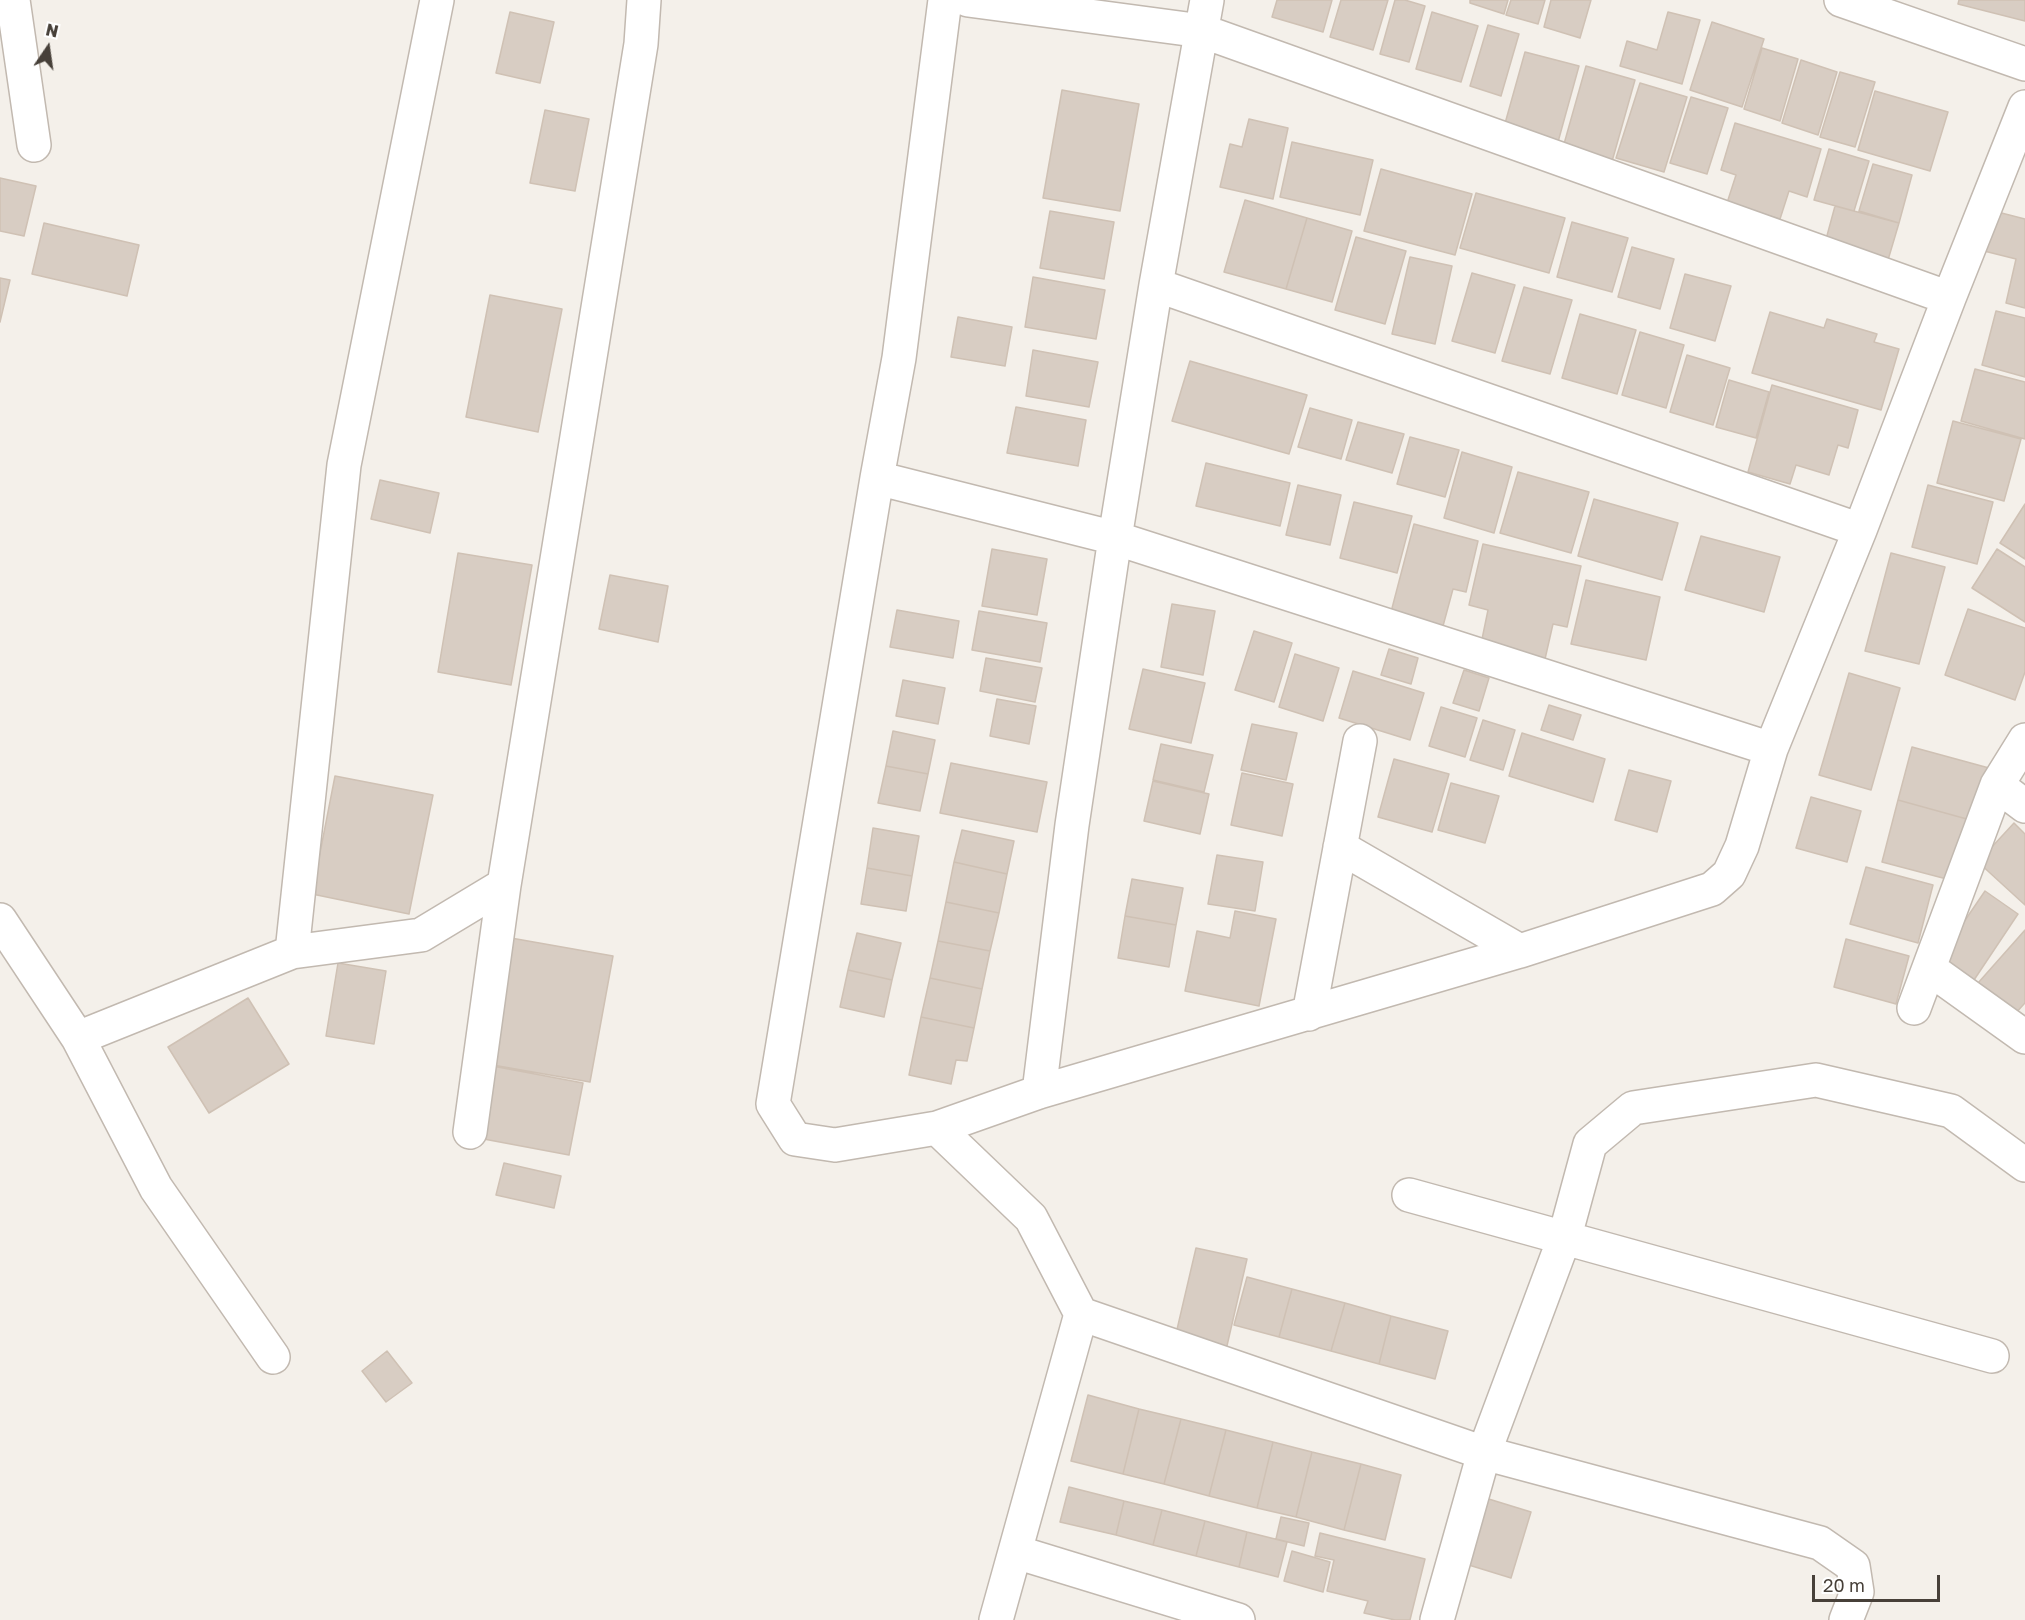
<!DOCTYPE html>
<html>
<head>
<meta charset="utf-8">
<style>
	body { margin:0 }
	#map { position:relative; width:2025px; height:1620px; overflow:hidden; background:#f4f0ea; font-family:"Golos Text",sans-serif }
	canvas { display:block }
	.north { position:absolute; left:18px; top:18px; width:60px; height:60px; -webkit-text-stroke:4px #fff; paint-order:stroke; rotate:13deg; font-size:16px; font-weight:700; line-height:24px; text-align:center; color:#474039 }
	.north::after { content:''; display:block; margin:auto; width:21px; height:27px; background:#474039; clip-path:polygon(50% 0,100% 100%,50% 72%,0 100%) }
	.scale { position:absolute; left:1812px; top:1575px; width:128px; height:27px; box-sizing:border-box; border:3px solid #474039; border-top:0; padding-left:8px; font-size:18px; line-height:21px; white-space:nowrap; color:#474039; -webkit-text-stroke:4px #fff; paint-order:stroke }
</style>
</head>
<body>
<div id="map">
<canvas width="2025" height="1620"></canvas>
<div class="north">N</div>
<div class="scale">20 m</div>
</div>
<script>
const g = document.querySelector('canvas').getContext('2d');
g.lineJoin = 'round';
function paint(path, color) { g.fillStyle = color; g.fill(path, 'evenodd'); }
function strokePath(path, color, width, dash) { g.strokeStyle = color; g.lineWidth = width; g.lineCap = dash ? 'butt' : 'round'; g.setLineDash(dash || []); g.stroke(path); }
const building = new Path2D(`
	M 1277,0 L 1332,0 L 1323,32 L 1272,17 Z
	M 1341,0 L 1388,0 L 1373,50 L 1330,37 Z
	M 1395,0 L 1405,0 L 1425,6 L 1409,62 L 1380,54 Z
	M 1470,0 L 1508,0 L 1504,14 L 1470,3 Z
	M 1511,0 L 1545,0 L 1538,24 L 1506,15 Z
	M 1551,0 L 1591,0 L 1580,38 L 1544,27 Z
	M 1959,0 L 2025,0 L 2025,21 L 1958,4 Z
	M 510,12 L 554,22 L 540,83 L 496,73 Z
	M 1432,12 L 1478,26 L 1461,82 L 1416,69 Z
	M 1668,12 L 1700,20 L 1682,84 L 1620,66 L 1627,41 L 1657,50 Z
	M 1712,22 L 1764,39 L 1742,107 L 1690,90 Z
	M 1488,25 L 1519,34 L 1501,96 L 1470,86 Z
	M 1762,48 L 1798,59 L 1780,121 L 1744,109 Z
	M 1525,52 L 1579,66 L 1558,142 L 1504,127 Z
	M 1801,60 L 1837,72 L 1818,135 L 1782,123 Z
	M 1586,66 L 1635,80 L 1611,165 L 1562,151 Z
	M 1840,72 L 1875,82 L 1855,147 L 1820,137 Z
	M 1640,83 L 1687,97 L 1664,172 L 1616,158 Z
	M 1062,90 L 1139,104 L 1120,211 L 1043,198 Z
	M 1875,91 L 1948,112 L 1930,171 L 1858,150 Z
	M 1691,97 L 1728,108 L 1707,174 L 1670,163 Z
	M 545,110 L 589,119 L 575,191 L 530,183 Z
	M 1249,119 L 1288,128 L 1273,199 L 1220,187 L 1230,144 L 1242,147 Z
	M 1735,123 L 1821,149 L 1807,197 L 1789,191 L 1780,219 L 1727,203 L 1736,175 L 1721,170 Z
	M 1292,142 L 1373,160 L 1360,215 L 1280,197 Z
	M 1829,149 L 1869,161 L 1854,211 L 1814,200 Z
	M 1873,164 L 1912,175 L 1899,223 L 1859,211 Z
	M 1381,169 L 1472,194 L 1455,255 L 1364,231 Z
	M 0,178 L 36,186 L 24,236 L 0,231 Z
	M 1476,193 L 1565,218 L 1549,273 L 1460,248 Z
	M 1245,200 L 1307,218 L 1286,289 L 1224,272 Z
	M 1835,206 L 1899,223 L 1888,260 L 1825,243 Z
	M 1986,209 L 2025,219 L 2025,308 L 2006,303 L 2016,259 L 1976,249 Z
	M 1050,211 L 1114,222 L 1104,279 L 1040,268 Z
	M 1307,218 L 1352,231 L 1332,302 L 1286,289 Z
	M 1572,222 L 1628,238 L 1612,292 L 1557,277 Z
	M 44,223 L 139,245 L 127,296 L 32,274 Z
	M 1356,237 L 1406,251 L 1385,324 L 1335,310 Z
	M 1632,247 L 1674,259 L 1660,309 L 1618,297 Z
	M 1410,257 L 1452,266 L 1435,344 L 1392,334 Z
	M 1472,273 L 1515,285 L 1495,353 L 1452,341 Z
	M 1685,274 L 1731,286 L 1715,341 L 1670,328 Z
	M 1033,277 L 1105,290 L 1096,339 L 1025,327 Z
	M 0,278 L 10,280 L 0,322 Z
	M 1524,287 L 1572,300 L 1550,374 L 1502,361 Z
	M 490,295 L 562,309 L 538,432 L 466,417 Z
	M 1996,311 L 2025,318 L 2025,377 L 1982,365 Z
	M 1770,312 L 1824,328 L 1827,319 L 1877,334 L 1874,342 L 1899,349 L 1881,410 L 1752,373 Z
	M 1580,314 L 1636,330 L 1617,394 L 1562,378 Z
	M 958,317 L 1012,327 L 1005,366 L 951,357 Z
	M 1640,332 L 1684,345 L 1666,408 L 1622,395 Z
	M 1033,350 L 1098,362 L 1089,407 L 1026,396 Z
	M 1687,355 L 1730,368 L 1713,425 L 1670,412 Z
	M 1190,361 L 1307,395 L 1289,454 L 1172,421 Z
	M 1975,369 L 2025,382 L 2025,439 L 1961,421 Z
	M 1729,380 L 1769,392 L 1756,438 L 1716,427 Z
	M 1772,385 L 1858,410 L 1848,448 L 1838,445 L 1829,475 L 1796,465 L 1790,484 L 1748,472 Z
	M 1016,407 L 1086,420 L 1078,466 L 1007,453 Z
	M 1310,408 L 1352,420 L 1341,459 L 1298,447 Z
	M 1953,421 L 2021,439 L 2004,501 L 1937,483 Z
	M 1358,422 L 1404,434 L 1392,473 L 1346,460 Z
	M 1410,437 L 1459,450 L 1445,497 L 1397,484 Z
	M 1462,452 L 1512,467 L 1494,533 L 1444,518 Z
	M 1206,463 L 1290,483 L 1280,526 L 1196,506 Z
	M 1518,472 L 1589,492 L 1571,553 L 1500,533 Z
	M 380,480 L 439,493 L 430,533 L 371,519 Z
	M 1298,485 L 1341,495 L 1330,545 L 1286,535 Z
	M 1928,485 L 1993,502 L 1977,564 L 1912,547 Z
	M 1594,499 L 1678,523 L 1662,580 L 1578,556 Z
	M 1354,502 L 1412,516 L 1397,573 L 1340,558 Z
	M 2025,504 L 2025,559 L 2000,543 Z
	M 1414,524 L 1478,541 L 1466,592 L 1453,589 L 1443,626 L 1391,612 Z
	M 1701,536 L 1780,557 L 1764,612 L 1685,590 Z
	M 1483,544 L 1581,566 L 1567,627 L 1553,624 L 1545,659 L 1481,644 L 1488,610 L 1469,605 Z
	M 992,549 L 1047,559 L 1037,615 L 982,606 Z
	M 1997,549 L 2025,567 L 2025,622 L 1972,588 Z
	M 458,553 L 532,565 L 511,685 L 438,672 Z
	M 1891,553 L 1945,567 L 1919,664 L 1865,651 Z
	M 610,575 L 668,586 L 658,642 L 599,629 Z
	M 1586,580 L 1660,597 L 1646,660 L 1571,644 Z
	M 1172,604 L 1215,611 L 1203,675 L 1161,667 Z
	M 1968,609 L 2025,628 L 2025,672 L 2015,700 L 1945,675 Z
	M 897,610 L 959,621 L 953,658 L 890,647 Z
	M 979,611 L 1047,623 L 1040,662 L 972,650 Z
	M 1254,631 L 1292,643 L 1274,702 L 1235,690 Z
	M 1389,649 L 1418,658 L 1411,684 L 1381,675 Z
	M 1295,654 L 1339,668 L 1323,721 L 1279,707 Z
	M 986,658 L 1042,668 L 1035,702 L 980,691 Z
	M 1143,669 L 1205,683 L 1191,743 L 1129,729 Z
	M 1464,670 L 1489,678 L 1479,711 L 1453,703 Z
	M 1353,671 L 1424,693 L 1410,740 L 1339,718 Z
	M 1849,673 L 1900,688 L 1871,790 L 1819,775 Z
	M 903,680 L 945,688 L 938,724 L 896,716 Z
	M 997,699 L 1036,706 L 1029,744 L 990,736 Z
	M 1549,705 L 1581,715 L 1573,740 L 1541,730 Z
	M 1441,707 L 1477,718 L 1465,757 L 1429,746 Z
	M 1483,720 L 1515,730 L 1503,770 L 1470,760 Z
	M 1252,724 L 1297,733 L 1286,780 L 1241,770 Z
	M 893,731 L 935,740 L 928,774 L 886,766 Z
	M 1522,733 L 1605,759 L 1593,802 L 1509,776 Z
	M 1161,744 L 1213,755 L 1204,792 L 1153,780 Z
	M 1912,747 L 1989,768 L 1974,821 L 1898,800 Z
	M 1394,759 L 1449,774 L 1432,832 L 1378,817 Z
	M 951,763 L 1047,782 L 1037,832 L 940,813 Z
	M 886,766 L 928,774 L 920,811 L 878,803 Z
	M 1629,770 L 1671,781 L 1657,832 L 1615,820 Z
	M 1242,773 L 1293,784 L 1282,836 L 1231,825 Z
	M 335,776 L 433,795 L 409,914 L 312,894 Z
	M 1153,781 L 1209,794 L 1200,834 L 1144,821 Z
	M 1451,783 L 1499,796 L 1485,843 L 1438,830 Z
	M 1811,797 L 1861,811 L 1847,862 L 1796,848 Z
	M 1898,800 L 1974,821 L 1958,882 L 1882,862 Z
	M 2014,823 L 2025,834 L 2025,905 L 1978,862 Z
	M 873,828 L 919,836 L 912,876 L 867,868 Z
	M 962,830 L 1014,841 L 1007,874 L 954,862 Z
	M 1217,855 L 1263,862 L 1255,911 L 1208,904 Z
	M 954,862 L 1007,874 L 999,913 L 946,902 Z
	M 1866,867 L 1933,885 L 1918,943 L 1850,924 Z
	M 867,868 L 912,876 L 906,911 L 861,904 Z
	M 1132,879 L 1183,888 L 1176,925 L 1125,916 Z
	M 1985,891 L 2018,914 L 1974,980 L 1940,957 Z
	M 946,902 L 999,913 L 990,951 L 938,941 Z
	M 1235,911 L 1276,919 L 1259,1006 L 1185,991 L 1197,931 L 1230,938 Z
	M 1125,916 L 1176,925 L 1169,967 L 1118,958 Z
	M 2025,930 L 2025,1003 L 2014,1015 L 1978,983 Z
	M 857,933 L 901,943 L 892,980 L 848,970 Z
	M 511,938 L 613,956 L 590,1082 L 487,1064 Z
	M 1846,939 L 1909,956 L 1896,1004 L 1834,987 Z
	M 938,941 L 990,951 L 982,989 L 930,978 Z
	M 338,963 L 386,971 L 374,1044 L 326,1036 Z
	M 848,970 L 892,980 L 884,1017 L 840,1007 Z
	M 930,978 L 982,989 L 974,1028 L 921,1017 Z
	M 248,998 L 289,1064 L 209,1113 L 168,1047 Z
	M 921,1017 L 974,1028 L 967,1061 L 956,1060 L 951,1084 L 909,1075 Z
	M 487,1065 L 583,1083 L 569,1155 L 473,1137 Z
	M 504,1163 L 561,1176 L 554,1208 L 496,1195 Z
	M 1196,1248 L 1247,1259 L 1226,1350 L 1175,1338 Z
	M 1247,1277 L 1292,1289 L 1279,1337 L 1234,1325 Z
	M 1292,1289 L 1345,1303 L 1331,1351 L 1279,1337 Z
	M 1345,1303 L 1391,1316 L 1379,1364 L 1331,1351 Z
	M 1391,1316 L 1448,1331 L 1435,1379 L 1379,1364 Z
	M 387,1351 L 412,1383 L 386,1402 L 362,1371 Z
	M 1088,1395 L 1139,1409 L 1123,1474 L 1071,1461 Z
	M 1139,1409 L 1181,1419 L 1164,1484 L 1123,1474 Z
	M 1181,1419 L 1226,1430 L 1209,1496 L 1164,1484 Z
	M 1226,1430 L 1273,1442 L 1257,1508 L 1209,1496 Z
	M 1273,1442 L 1312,1452 L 1296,1517 L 1257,1508 Z
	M 1312,1452 L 1361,1464 L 1344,1530 L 1296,1517 Z
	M 1361,1464 L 1401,1475 L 1385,1540 L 1344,1530 Z
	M 1069,1487 L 1124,1501 L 1116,1535 L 1060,1522 Z
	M 1479,1496 L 1531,1512 L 1511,1578 L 1459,1562 Z
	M 1124,1501 L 1162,1510 L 1153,1545 L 1116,1535 Z
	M 1162,1510 L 1205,1521 L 1196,1556 L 1153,1545 Z
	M 1281,1517 L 1309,1523 L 1304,1546 L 1276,1539 Z
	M 1205,1521 L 1247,1532 L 1239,1567 L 1196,1556 Z
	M 1247,1532 L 1287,1542 L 1278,1577 L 1239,1567 Z
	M 1320,1533 L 1425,1559 L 1410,1620 L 1395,1620 L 1364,1613 L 1368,1601 L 1327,1591 L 1334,1560 L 1315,1556 Z
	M 1292,1551 L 1330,1562 L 1323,1592 L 1284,1581 Z`);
paint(building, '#d8cdc3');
strokePath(building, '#cfc1b4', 1.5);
const minor = new Path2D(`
	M 13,0 L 34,145
	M 945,0 L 899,358 L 877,478 L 773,1104 L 795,1139 L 835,1145 L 937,1128 L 1039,1092 L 1520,951 L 1712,889 L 1729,874 L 1742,846 L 1771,749 L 1860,530 L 1949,298 L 2025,107
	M 968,0 L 1202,31 L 1949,298
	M 1841,0 L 2025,64
	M 1156,285 L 1860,530
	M 877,478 L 1115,538 L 1771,749
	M 1997,785 L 2025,806
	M 1340,847 L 1520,951
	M 0,920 L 78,1038 L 156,1188 L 273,1357
	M 292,952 L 344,465 L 437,0
	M 1930,969 L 2025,1037
	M 1914,1008 L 1997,785 L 2025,740
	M 1309,1014 L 1360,741
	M 78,1038 L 292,952 L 421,935 L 504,885
	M 1039,1092 L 1072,825 L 1115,538 L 1156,285 L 1207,0
	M 937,1128 L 1031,1218 L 1081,1314 L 996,1620
	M 470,1132 L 504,885 L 641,44 L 644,0
	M 1409,1195 L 1992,1356
	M 1081,1314 L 1484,1453 L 1820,1543 L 1853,1566 L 1857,1592 L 1846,1620
	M 1016,1552 L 1238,1620
	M 1437,1620 L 1484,1453 L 1565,1236 L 1590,1144 L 1633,1108 L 1816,1080 L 1951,1111 L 2025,1165`);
strokePath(minor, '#c2b9b0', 36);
strokePath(minor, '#fff', 33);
</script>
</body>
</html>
